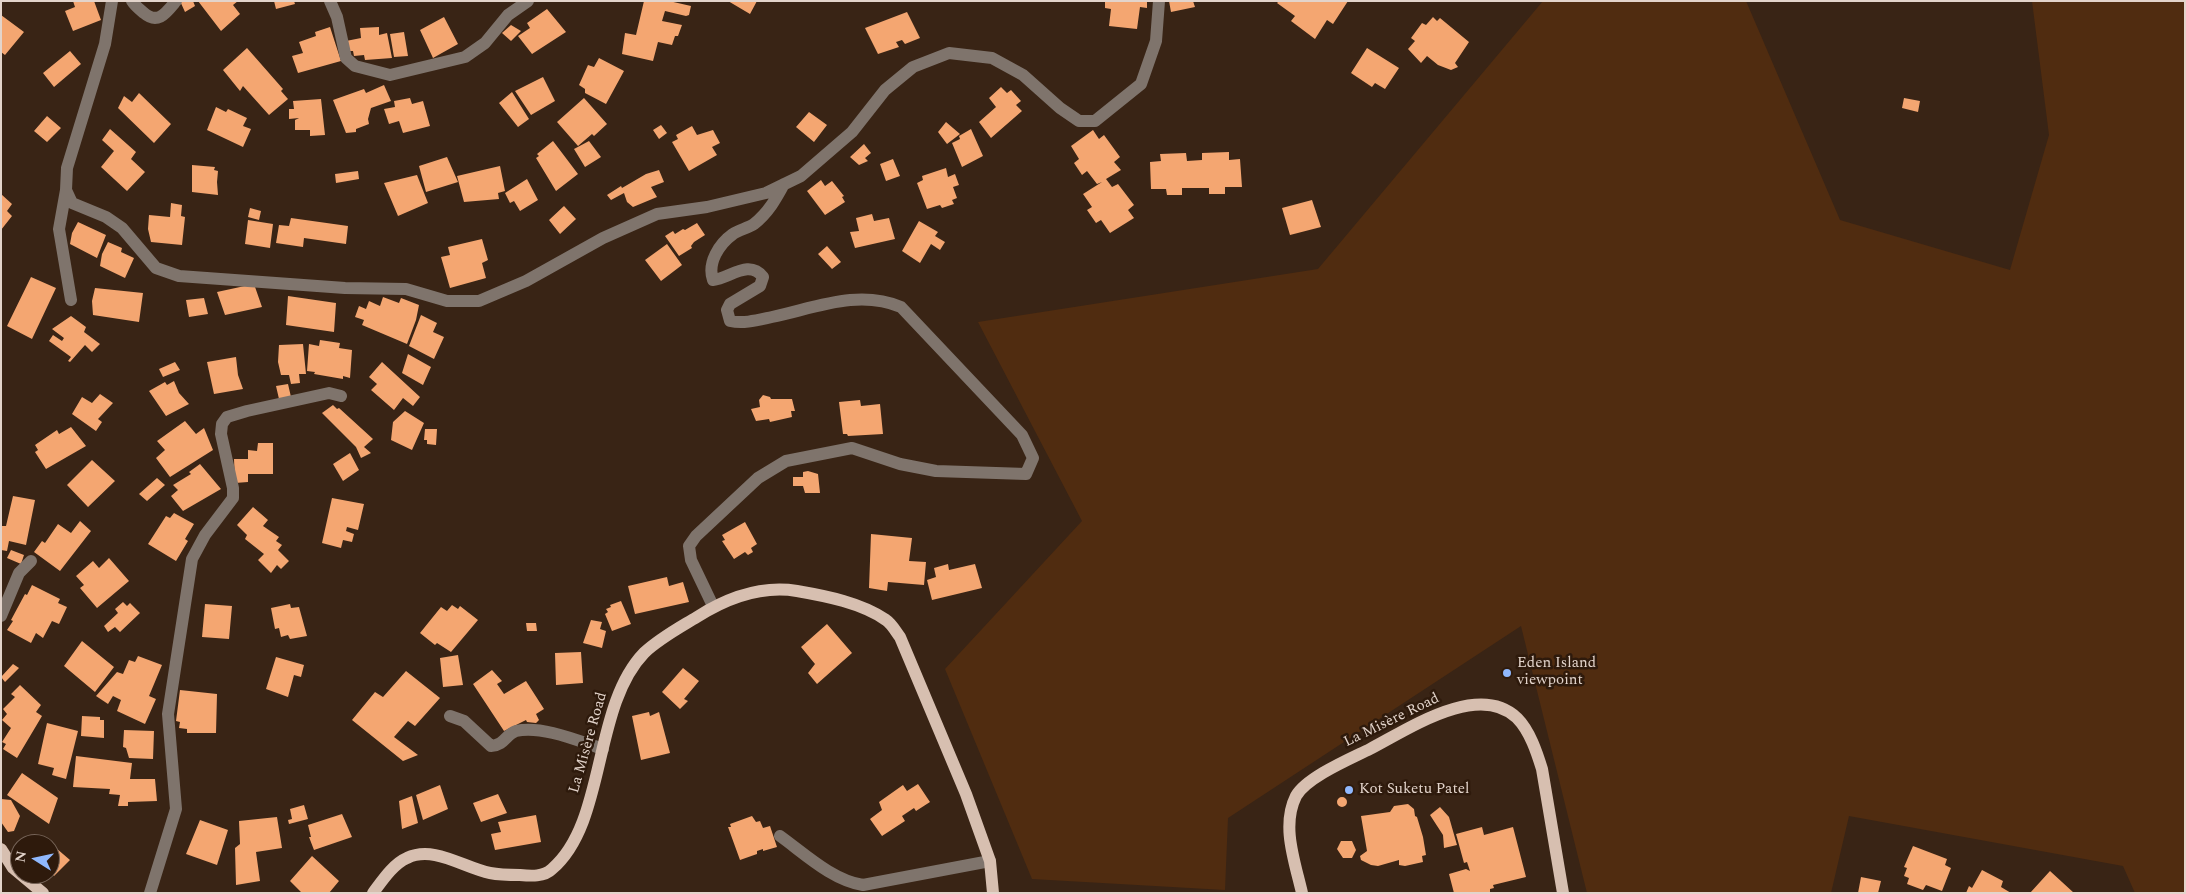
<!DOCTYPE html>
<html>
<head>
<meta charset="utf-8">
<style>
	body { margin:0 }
	#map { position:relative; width:2186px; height:894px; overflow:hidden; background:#392415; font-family:Spectral,serif }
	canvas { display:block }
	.frame { position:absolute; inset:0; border:2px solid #e3d4cb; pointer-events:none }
	.north { position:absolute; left:10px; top:834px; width:50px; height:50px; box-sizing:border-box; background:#2e1a0c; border:1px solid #766458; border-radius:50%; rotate:280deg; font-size:14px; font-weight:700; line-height:20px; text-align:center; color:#e3d4cb }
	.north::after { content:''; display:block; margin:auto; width:18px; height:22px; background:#90b8fd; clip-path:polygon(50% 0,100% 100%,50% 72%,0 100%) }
</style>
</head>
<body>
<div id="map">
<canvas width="2186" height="894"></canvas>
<div class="frame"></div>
<div class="north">N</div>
</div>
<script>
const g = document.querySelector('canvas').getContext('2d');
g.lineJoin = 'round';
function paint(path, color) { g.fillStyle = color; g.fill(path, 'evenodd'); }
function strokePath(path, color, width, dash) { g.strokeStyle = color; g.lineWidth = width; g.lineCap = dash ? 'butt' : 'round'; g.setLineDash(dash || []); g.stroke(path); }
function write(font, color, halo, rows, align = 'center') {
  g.font = font + ' Spectral,serif'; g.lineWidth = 5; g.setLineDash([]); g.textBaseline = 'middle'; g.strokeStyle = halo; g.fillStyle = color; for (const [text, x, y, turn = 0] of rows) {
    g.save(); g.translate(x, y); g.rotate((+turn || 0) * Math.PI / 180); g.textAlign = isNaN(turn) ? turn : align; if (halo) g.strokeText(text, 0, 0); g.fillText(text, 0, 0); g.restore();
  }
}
paint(new Path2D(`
	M 1543,1 L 1746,1 L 1840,220 L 2010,270 L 2049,135 L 2032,1 L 2185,1 L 2185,893 L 2135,893 L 2123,866 L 1849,816 L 1831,893 L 1587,893 L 1521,626 L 1228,818 L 1225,890 L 1032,879 L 945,669 L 1082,521 L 978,322 L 1318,269 Z`), '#502c10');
paint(new Path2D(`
	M 73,1 L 94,1 L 101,20 L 73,31 L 65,11 L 75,7 Z
	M 180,1 L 193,1 L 195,6 L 185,12 Z
	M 198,1 L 238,1 L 233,5 L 240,14 L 221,31 Z
	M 274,1 L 294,1 L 295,4 L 276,9 Z
	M 644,1 L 669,1 L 691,6 L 689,15 L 686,16 L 665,11 L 662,21 L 682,25 L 678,36 L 675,36 L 672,45 L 658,42 L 653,61 L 622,54 L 625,33 L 636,35 Z
	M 728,1 L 757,1 L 750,14 Z
	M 1105,1 L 1147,1 L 1147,8 L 1140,7 L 1137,29 L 1109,26 L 1111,9 L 1105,8 Z
	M 1169,1 L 1193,1 L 1195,7 L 1171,12 Z
	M 1279,1 L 1348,1 L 1333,24 L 1327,20 L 1315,39 L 1291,21 L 1295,16 L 1277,3 Z
	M 547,9 L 566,32 L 532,54 L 518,36 L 530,28 L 527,23 Z
	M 907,12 L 920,38 L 905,44 L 902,40 L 896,42 L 899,47 L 878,54 L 865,28 Z
	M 1,15 L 24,32 L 5,55 L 1,52 Z
	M 444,17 L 458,44 L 433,58 L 420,30 Z
	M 1433,17 L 1437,21 L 1440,18 L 1469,42 L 1455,63 L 1458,67 L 1451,70 L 1438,65 L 1427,56 L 1421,63 L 1408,49 L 1415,41 L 1411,38 L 1422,23 L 1426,25 Z
	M 511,25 L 521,31 L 511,41 L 502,33 Z
	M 330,27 L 341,61 L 298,73 L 292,56 L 303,53 L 299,42 L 316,36 L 315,32 Z
	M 379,27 L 379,35 L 387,33 L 392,58 L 365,60 L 364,55 L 354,56 L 353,51 L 348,51 L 346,41 L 361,38 L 360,28 Z
	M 404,32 L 408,56 L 394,57 L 390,34 Z
	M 247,48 L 283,89 L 281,91 L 288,99 L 269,115 L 243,86 L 240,91 L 223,70 Z
	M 1367,48 L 1399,68 L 1385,89 L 1375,83 L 1372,87 L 1351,73 Z
	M 70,51 L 81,64 L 54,87 L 43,73 Z
	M 599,58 L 624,71 L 606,104 L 585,93 L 585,89 L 579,85 L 588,65 L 594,67 Z
	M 543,77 L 555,101 L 531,115 L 515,91 Z
	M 384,85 L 391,101 L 371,108 L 368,119 L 369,124 L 356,129 L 356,132 L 346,133 L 333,100 L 364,89 L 366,93 Z
	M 1001,87 L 1007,93 L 1011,90 L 1021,101 L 1016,105 L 1022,111 L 991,138 L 979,122 L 996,107 L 989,98 Z
	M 512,92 L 529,119 L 518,127 L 499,103 Z
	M 139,93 L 171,124 L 154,143 L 118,108 L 124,96 L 132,102 Z
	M 410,98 L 412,104 L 423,101 L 430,126 L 403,133 L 399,121 L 389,124 L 384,109 L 395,107 L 394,101 Z
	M 584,98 L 607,124 L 594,136 L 592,134 L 578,146 L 557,122 Z
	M 1904,98 L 1920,101 L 1918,112 L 1902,108 Z
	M 321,99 L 325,135 L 310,136 L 310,130 L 295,130 L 295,120 L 299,118 L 289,119 L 289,109 L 294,109 L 293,101 Z
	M 216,107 L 226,112 L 228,109 L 247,118 L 243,126 L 251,129 L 243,147 L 207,130 Z
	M 809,112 L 827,125 L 814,142 L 796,127 Z
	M 47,116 L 61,128 L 47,142 L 34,131 Z
	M 946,122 L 960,134 L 947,144 L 938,132 Z
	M 661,125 L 667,133 L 659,139 L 653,130 Z
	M 692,126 L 697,135 L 713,130 L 720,143 L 712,147 L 717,155 L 689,171 L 672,142 L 678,139 L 676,135 Z
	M 110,129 L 136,152 L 131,159 L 145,172 L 127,191 L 101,167 L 114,151 L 102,140 Z
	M 971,129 L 983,156 L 962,167 L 952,143 L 960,139 L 959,136 Z
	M 1093,130 L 1099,139 L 1104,135 L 1120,157 L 1114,162 L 1121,170 L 1106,179 L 1112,187 L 1118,184 L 1134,205 L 1128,210 L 1134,218 L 1110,233 L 1101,220 L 1096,223 L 1087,210 L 1092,207 L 1083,194 L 1102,182 L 1097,184 L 1087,171 L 1082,175 L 1074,163 L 1079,159 L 1071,146 Z
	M 553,141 L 578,174 L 556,191 L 536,158 L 539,156 L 537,154 Z
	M 589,141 L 601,157 L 585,167 L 574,149 Z
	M 864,144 L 871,153 L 865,158 L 868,161 L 859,165 L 850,157 Z
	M 1229,152 L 1229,160 L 1240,159 L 1242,187 L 1225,187 L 1225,194 L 1209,194 L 1209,188 L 1182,188 L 1182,195 L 1167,195 L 1166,189 L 1151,189 L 1150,162 L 1161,161 L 1160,154 L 1186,153 L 1187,161 L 1202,160 L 1202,153 Z
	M 447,157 L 458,182 L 426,192 L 419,166 Z
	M 893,159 L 900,176 L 886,181 L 880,164 Z
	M 192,165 L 215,167 L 214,170 L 218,171 L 217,182 L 218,195 L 192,192 Z
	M 500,166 L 505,191 L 498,193 L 499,199 L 464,202 L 457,176 Z
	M 946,168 L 948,177 L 955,174 L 959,185 L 953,187 L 957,198 L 952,200 L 954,204 L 942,208 L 940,205 L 927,209 L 917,183 L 923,180 L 922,176 Z
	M 659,170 L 664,182 L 651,187 L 657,197 L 633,207 L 627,202 L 624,193 L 611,200 L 607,195 L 621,186 L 622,188 L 646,174 Z
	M 358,171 L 359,179 L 336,183 L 335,174 Z
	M 417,175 L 428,203 L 398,216 L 384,183 Z
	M 527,179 L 538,200 L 520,211 L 514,201 L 510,203 L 505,193 Z
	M 821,180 L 825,186 L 832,181 L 844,196 L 842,197 L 845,202 L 825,215 L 807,191 Z
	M 1,194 L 12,204 L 7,211 L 12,216 L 1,230 Z
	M 1312,200 L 1321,227 L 1290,235 L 1282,208 Z
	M 171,203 L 182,205 L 181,216 L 185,217 L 182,245 L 151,242 L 148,229 L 149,215 L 170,217 Z
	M 564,206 L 576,219 L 560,234 L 549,220 Z
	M 250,208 L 261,211 L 259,220 L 248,217 Z
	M 872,214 L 874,221 L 889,218 L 895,239 L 855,248 L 850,232 L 859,231 L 856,218 Z
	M 291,218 L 348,226 L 346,244 L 304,238 L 303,247 L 276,243 L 279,225 L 289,226 Z
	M 248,220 L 273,224 L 270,248 L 245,244 Z
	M 919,221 L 938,232 L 935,236 L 945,242 L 940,250 L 931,244 L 920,263 L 902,251 Z
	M 78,222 L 106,235 L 97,258 L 70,244 L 72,233 Z
	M 697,223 L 705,235 L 694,242 L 691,246 L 692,248 L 679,256 L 665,236 L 673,231 L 675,234 L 683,229 L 685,230 Z
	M 482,239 L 488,260 L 482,263 L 486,278 L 450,288 L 441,257 L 450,255 L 448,247 Z
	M 108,242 L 122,248 L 121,252 L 134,258 L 125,278 L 100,266 L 102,254 Z
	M 667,244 L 682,265 L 661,281 L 645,260 Z
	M 827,246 L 841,262 L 832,269 L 818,254 Z
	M 31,277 L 56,288 L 32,339 L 7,326 Z
	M 254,284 L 262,307 L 225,315 L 217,292 Z
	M 95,288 L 143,293 L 139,322 L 93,315 L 92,301 Z
	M 288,296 L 336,303 L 334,332 L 286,325 Z
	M 383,297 L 399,303 L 401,298 L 419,305 L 416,320 L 407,344 L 362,325 L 364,320 L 355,317 L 359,306 L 366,309 L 369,301 L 380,306 Z
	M 204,298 L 208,314 L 189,317 L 186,300 Z
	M 421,315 L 437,323 L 433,332 L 444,337 L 434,359 L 409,346 Z
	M 71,316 L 86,327 L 84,332 L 100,344 L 92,352 L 85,345 L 70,362 L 68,361 L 71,357 L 49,341 L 53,335 L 62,341 L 64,338 L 52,329 Z
	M 320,340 L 340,343 L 339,348 L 352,350 L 350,378 L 343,376 L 343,379 L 314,374 L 315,372 L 307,371 L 309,344 L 319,346 Z
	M 303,344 L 306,374 L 299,374 L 300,383 L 291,384 L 289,375 L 281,375 L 278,362 L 279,345 Z
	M 408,354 L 431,367 L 423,385 L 402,373 Z
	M 236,357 L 238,375 L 243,389 L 214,394 L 207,362 Z
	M 175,362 L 180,370 L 163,377 L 159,369 Z
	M 382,362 L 420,397 L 413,406 L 403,398 L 394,410 L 371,390 L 377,384 L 369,377 Z
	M 174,381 L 179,393 L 189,404 L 166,416 L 149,391 L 165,382 L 167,385 Z
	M 288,384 L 291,397 L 279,399 L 276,386 Z
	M 100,394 L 113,403 L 98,419 L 102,422 L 96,431 L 72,414 L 82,397 L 92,403 Z
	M 763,395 L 770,397 L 771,399 L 792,399 L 795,411 L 791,411 L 792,417 L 770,422 L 769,419 L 756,421 L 751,409 L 760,407 L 759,400 Z
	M 860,400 L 861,406 L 880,404 L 883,434 L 848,436 L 847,434 L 843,434 L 839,402 Z
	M 333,405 L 337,409 L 339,408 L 373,439 L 364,447 L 371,453 L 361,458 L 356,447 L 322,413 Z
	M 405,411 L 424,423 L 412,450 L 391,440 L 393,422 Z
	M 185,421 L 196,434 L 204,428 L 213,450 L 170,477 L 156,458 L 165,450 L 157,441 Z
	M 71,427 L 86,446 L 46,469 L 35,452 L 38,450 L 35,445 L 57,430 L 59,434 Z
	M 425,429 L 437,429 L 436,445 L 427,444 L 427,440 L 424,440 Z
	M 258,443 L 273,443 L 273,474 L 248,474 L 248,482 L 235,483 L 234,459 L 248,459 L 248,450 L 257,451 Z
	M 350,453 L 359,470 L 343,481 L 333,464 Z
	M 92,460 L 115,481 L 88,507 L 67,485 Z
	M 200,464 L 221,489 L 183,511 L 171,496 L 178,490 L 173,485 L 191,474 L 189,472 Z
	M 808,471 L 818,474 L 820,493 L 805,493 L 803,486 L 793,486 L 793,477 L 803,477 L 803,472 Z
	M 157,478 L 165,485 L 147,501 L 139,494 Z
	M 13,496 L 35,500 L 26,545 L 9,541 L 7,551 L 1,550 L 1,530 L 2,526 L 6,526 Z
	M 332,498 L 364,504 L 358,530 L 347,527 L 346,531 L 354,534 L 352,542 L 343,540 L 341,548 L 322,543 Z
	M 253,507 L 268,520 L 263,526 L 279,537 L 276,541 L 282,545 L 278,550 L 289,561 L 281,569 L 277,565 L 271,573 L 258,560 L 264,554 L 245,539 L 247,535 L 237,525 Z
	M 174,513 L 194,524 L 185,539 L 188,541 L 176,561 L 148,544 L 166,516 L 170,518 Z
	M 80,521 L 91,531 L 60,571 L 34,552 L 42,541 L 45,543 L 58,524 L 71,533 Z
	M 745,522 L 757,544 L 751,548 L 753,552 L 748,555 L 745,552 L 734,559 L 722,541 L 725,540 L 722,535 Z
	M 871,534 L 912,538 L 909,561 L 926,562 L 924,585 L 888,582 L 887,591 L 869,588 Z
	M 11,550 L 24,555 L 21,564 L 7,558 Z
	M 109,558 L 129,581 L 97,608 L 80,588 L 84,585 L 76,576 L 93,561 L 99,568 Z
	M 948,564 L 949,570 L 975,564 L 982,588 L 932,600 L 927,580 L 936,577 L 934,568 Z
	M 667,577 L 669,586 L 683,582 L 689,602 L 635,614 L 628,586 Z
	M 32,585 L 60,599 L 58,603 L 67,607 L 59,624 L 52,621 L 43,638 L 36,633 L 31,643 L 7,630 L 13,621 L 11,620 L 25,594 L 27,595 Z
	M 621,601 L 631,624 L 612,631 L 605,614 L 608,612 L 606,609 L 611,607 L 610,605 Z
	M 123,602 L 127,606 L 130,603 L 140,613 L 120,632 L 115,627 L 108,632 L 104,626 L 118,613 L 115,609 Z
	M 205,604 L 232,606 L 229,639 L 202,637 Z
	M 290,604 L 291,608 L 299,607 L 307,636 L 290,639 L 288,635 L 281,637 L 279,628 L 275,629 L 271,608 Z
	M 452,605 L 458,609 L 460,606 L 478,620 L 451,652 L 437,643 L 435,645 L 420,633 L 441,607 L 447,611 Z
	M 591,620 L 602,622 L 600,629 L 606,631 L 602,648 L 583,643 Z
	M 526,623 L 536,623 L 537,631 L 527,631 Z
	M 827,624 L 852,653 L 817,684 L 808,673 L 815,664 L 801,647 Z
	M 82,641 L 114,667 L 95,692 L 64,666 Z
	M 581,652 L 583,683 L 556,685 L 555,653 Z
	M 458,655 L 463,685 L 443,687 L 440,658 Z
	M 138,656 L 162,665 L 149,696 L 156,699 L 145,724 L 117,711 L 121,700 L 113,696 L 108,704 L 96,696 L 117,672 L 123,674 L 129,660 L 135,662 Z
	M 276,657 L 304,665 L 301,677 L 294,675 L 288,697 L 266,689 Z
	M 13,664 L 19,668 L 5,682 L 1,677 Z
	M 683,668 L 699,681 L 684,699 L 688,701 L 680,709 L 662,692 Z
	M 492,670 L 502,681 L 497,684 L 504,694 L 526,681 L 544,709 L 536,714 L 539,720 L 536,723 L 527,722 L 526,720 L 504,731 L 473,684 Z
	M 406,671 L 440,698 L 415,726 L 408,721 L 394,737 L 418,755 L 403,761 L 352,720 L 375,692 L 383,697 Z
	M 20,685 L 41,705 L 36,712 L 42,716 L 17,758 L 3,749 L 6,744 L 2,742 L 11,728 L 2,720 L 7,714 L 3,709 L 15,697 L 11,694 Z
	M 180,690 L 217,694 L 216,733 L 187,733 L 187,729 L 179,728 L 180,722 L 176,721 Z
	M 649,712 L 650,716 L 659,712 L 670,753 L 641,760 L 632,716 Z
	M 82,716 L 100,717 L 100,720 L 104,720 L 104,738 L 81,736 Z
	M 47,723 L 78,731 L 66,779 L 52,775 L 54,768 L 38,764 Z
	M 124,730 L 154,731 L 153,759 L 129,758 L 126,748 L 123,747 Z
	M 76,756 L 132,763 L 130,779 L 155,779 L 157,801 L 128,802 L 128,806 L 118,806 L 120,795 L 109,794 L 110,789 L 73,787 Z
	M 22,773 L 58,798 L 49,824 L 7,795 Z
	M 918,784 L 930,802 L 916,811 L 914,808 L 902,816 L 905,821 L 882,836 L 870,819 L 882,810 L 879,802 L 903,785 L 907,791 Z
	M 440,785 L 448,809 L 423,820 L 416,795 Z
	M 498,794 L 507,813 L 481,822 L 473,803 Z
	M 412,796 L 418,823 L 402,829 L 399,801 Z
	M1337 802a5 5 0 1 1 10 0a5 5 0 1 1-10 0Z
	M 1,799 L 11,800 L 20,816 L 14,831 L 8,832 L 1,822 Z
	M 1408,804 L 1414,809 L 1415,816 L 1417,817 L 1423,837 L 1426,855 L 1422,856 L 1423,862 L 1405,866 L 1399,865 L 1399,860 L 1378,866 L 1371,865 L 1361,860 L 1360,856 L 1367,851 L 1361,816 L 1390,812 L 1394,806 Z
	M 304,805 L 308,819 L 289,824 L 288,820 L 292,819 L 290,809 Z
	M 1440,807 L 1449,817 L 1457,845 L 1444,848 L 1443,835 L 1430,815 Z
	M 342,814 L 352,837 L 314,850 L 309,837 L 311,837 L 308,825 Z
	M 536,815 L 541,842 L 495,850 L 491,834 L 501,832 L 498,822 Z
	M 752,816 L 756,822 L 760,821 L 763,828 L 770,826 L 777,847 L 763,851 L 763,849 L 757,851 L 757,854 L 740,860 L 728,827 L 731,827 L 730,824 Z
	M 277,817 L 282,848 L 256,852 L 260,881 L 236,885 L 235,848 L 240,844 L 239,821 Z
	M 200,820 L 228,830 L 217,865 L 186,854 Z
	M 1482,827 L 1484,835 L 1513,827 L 1526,877 L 1493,885 L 1494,888 L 1490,889 L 1490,893 L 1454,893 L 1449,874 L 1466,869 L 1470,871 L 1467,862 L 1464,863 L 1456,834 Z
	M 42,836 L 70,860 L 54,876 L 50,873 L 50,844 L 35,844 Z
	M 1341,841 L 1352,841 L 1356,850 L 1352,858 L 1343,858 L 1337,849 Z
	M 1913,846 L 1947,859 L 1945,865 L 1951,868 L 1942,891 L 1926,885 L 1923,890 L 1907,884 L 1909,878 L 1904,876 L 1907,868 L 1904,867 Z
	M 312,856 L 339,881 L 329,893 L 302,893 L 290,881 Z
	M 1982,870 L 2003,881 L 2001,887 L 2011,893 L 1966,893 L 1969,886 L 1972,888 Z
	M 2050,871 L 2074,893 L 2030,893 Z
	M 1861,877 L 1881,881 L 1878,893 L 1858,893 Z`), '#f4a671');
strokePath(new Path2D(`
	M 112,1 L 105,44 L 67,168 L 66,190 L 72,203 L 106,217 L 122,228 L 156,268 L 179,276 L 345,288 L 406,289 L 447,301 L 479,301 L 526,281 L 603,238 L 657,214 L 707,207 L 766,193 L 801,176 L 852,132 L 885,90 L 913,67 L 949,53 L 992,58 L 1023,75 L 1060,108 L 1079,121 L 1095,121 L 1141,84 L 1156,41 L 1159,1
	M 132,1 C 135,6 139,9 144,13 C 158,25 166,13 176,1
	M 330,1 L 337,17 L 346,58 L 355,66 L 390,75 L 465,57 L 485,43 L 508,15 L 528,1
	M 66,190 L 59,229 L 71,300
	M 713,606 L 691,560 L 689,546 L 696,536 L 758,478 L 786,461 L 852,448 L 900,464 L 936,471 L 1026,474 L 1033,458 L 1022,435 L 901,307 C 858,289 815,308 772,317 C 758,320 744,324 730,321 L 727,310 L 730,304 L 760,286 L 763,277 C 749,259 730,278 713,280 C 707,263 719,244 733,234 C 739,230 748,228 754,224 C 768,213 776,199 784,184
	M 1,616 L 19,573 L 31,561
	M 450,716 L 464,721 L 491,746 C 505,745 506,734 516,731 C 541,725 579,741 603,749
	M 780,836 C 805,854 832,880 863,885 L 990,861
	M 150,893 L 176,809 L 168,714 L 192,559 L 205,535 L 233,498 L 233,488 L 221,434 L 222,424 L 227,417 L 247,411 L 329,393 L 341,396`), '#7f746c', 12);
strokePath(new Path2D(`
	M 1,849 L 13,868 L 43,893
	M 373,893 C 382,881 393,864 407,858 C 434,845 464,868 490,873 C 500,875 510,875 520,875 C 531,876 544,877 552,869 C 607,822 592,707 644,653 C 660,638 679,628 697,617 C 727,598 760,585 797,591 C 826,596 862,603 886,620 C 892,624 896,632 900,637 L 966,794 L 990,861 L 993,893
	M 1302,893 C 1295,862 1281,826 1296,796 C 1307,777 1350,759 1370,749 C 1407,730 1478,681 1517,718 C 1530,731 1537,753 1542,769 L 1563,893`), '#d7bfb0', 12);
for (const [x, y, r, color] of [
	[1507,673,5,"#90b8fd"],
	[1349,790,5,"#90b8fd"]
]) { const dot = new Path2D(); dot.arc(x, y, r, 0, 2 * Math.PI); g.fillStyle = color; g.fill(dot); strokePath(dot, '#2e1a0c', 2); }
write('15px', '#e3d4cb', '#2e1a0c', [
	["Eden Island",1517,664],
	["viewpoint",1517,681],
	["Kot Suketu Patel",1359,790]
], 'left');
write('15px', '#e3d4cb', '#2e1a0c', [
	["La Misère Road",1392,721,-26],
	["La Misère Road",589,743,-74]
]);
</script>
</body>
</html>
